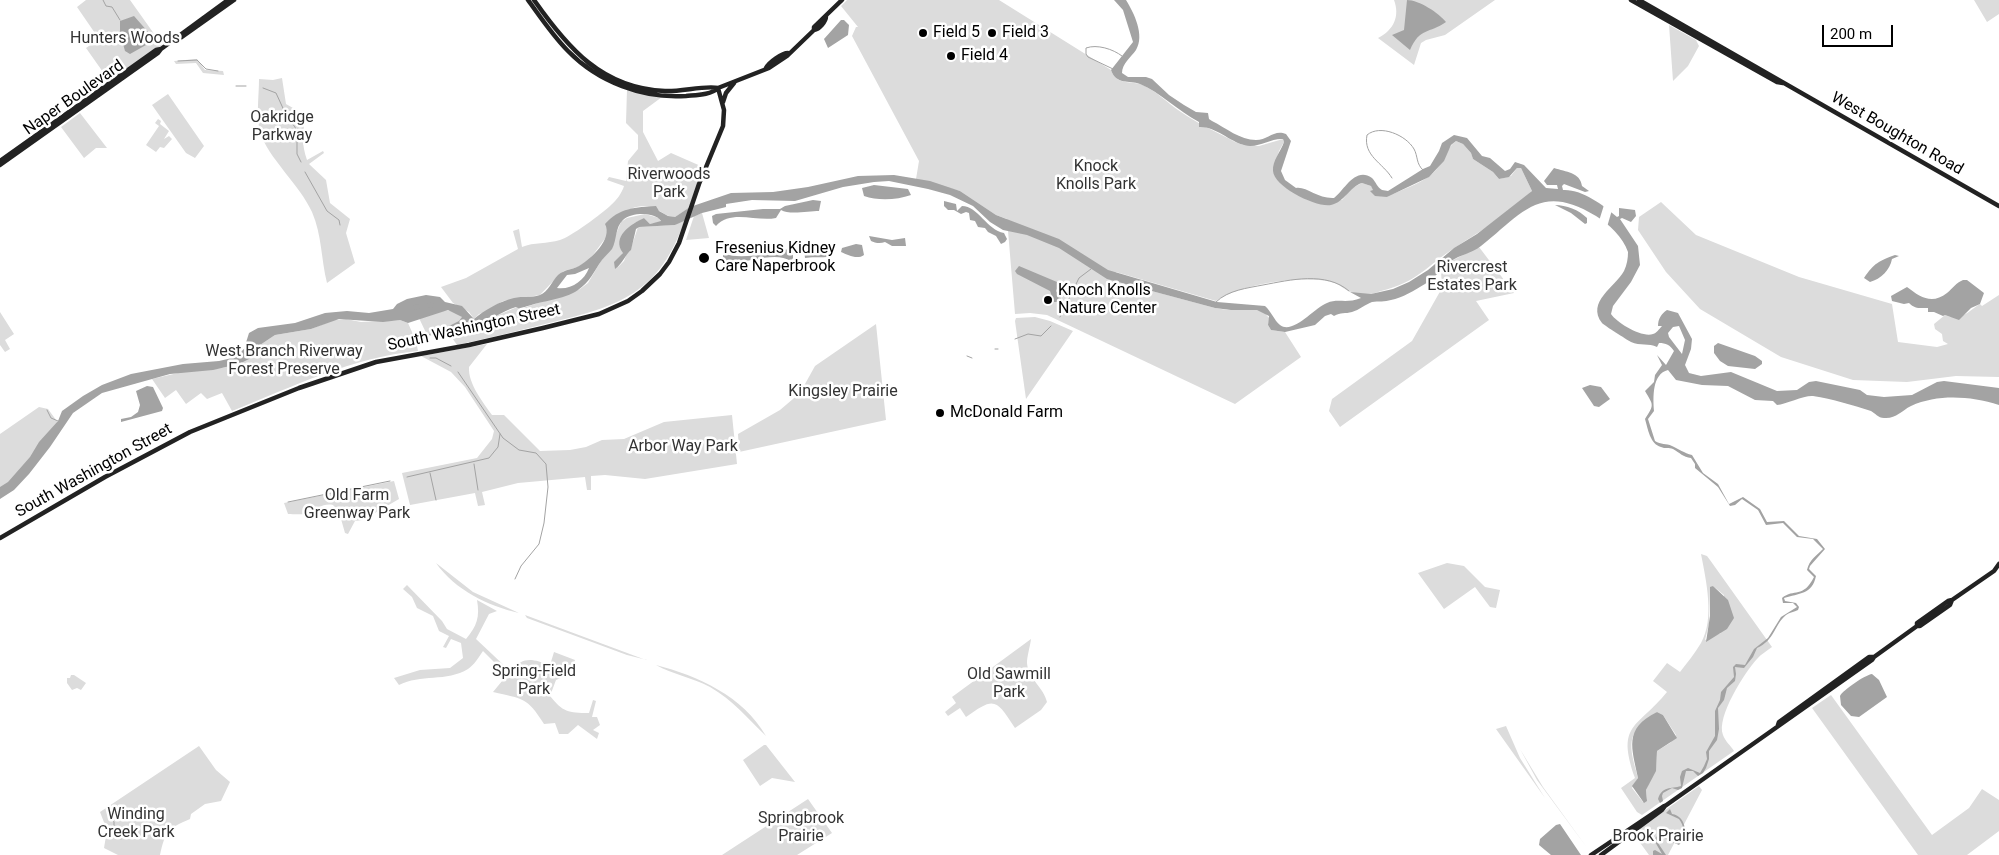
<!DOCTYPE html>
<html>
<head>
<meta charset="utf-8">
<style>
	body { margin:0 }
	#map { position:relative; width:1999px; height:855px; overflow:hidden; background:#fff; font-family:Roboto,sans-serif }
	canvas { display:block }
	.scale { position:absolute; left:1822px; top:25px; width:71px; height:22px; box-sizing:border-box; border:2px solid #000; border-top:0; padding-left:6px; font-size:15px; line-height:18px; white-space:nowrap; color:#000; -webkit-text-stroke:4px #fff; paint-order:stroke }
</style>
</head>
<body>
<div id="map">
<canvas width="1999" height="855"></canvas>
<div class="scale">200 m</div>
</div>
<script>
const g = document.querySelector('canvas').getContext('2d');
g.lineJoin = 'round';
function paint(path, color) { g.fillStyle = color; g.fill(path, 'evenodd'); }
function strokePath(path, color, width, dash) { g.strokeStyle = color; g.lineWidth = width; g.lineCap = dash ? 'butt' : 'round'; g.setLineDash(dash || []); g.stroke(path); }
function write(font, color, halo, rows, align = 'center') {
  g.font = font + ' Roboto,sans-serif'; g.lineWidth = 5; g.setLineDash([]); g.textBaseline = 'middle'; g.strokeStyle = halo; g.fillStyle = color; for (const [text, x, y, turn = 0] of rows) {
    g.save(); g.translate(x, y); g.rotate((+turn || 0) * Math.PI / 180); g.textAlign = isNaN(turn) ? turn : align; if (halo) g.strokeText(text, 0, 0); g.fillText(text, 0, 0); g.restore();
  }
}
paint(new Path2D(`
	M 86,0 L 130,0 L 162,45 L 110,82 L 86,48 L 99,39 L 77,7 Z
	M 847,0 L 999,0 L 1111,70 C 1116,85 1130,81 1140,84 C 1156,90 1167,103 1181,112 C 1198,124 1217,132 1235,142 L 1243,145 L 1259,146 L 1283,139 L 1284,142 L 1279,151 L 1273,171 L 1306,199 L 1342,200 L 1352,188 L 1362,183 L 1371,186 L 1374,189 L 1372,191 L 1387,197 C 1400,190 1423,183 1433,173 C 1444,164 1445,149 1456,141 L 1463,144 L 1471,153 L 1473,159 L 1493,172 L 1499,179 L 1511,176 L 1517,168 L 1521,168 L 1532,191 C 1513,212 1480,231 1456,247 C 1426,266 1418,282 1381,291 C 1377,292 1373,294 1370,294 C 1364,294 1356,294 1351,292 C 1344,290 1339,283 1331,282 C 1301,275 1241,284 1216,301 L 1116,272 L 1115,281 L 1215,308 L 1227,310 L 1257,310 L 1263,311 L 1269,318 L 1268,325 L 1271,330 L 1285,332 L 1301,357 L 1235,404 L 1047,315 L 1030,313 L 1015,314 L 1007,219 L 996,215 L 960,191 L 916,179 L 919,161 L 852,36 L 856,27 L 858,27 L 841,6 Z
	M 1394,0 L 1495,0 L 1445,35 L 1426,40 L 1421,43 L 1414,65 L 1378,38 C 1394,30 1400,16 1394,0 Z
	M 1974,0 L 1999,0 L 1999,14 L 1987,22 Z
	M 1669,25 L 1696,40 L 1699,46 L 1688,66 L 1673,81 Z
	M 197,59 L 205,70 L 223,71 L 224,75 L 203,73 L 196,63 L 176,64 L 174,61 Z
	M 282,78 L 286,104 L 307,116 C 301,132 302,145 307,160 L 323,151 L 324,153 L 309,164 L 326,180 L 330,203 L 350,219 L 346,233 L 355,263 L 327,283 C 321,259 322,235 312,212 C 300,185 268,158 260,132 C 256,116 259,96 259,79 L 273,80 Z
	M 627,89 L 662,97 L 643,111 L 643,132 L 658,161 L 671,153 L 703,167 L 689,208 L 675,217 C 667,217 662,212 656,209 C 638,200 622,214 607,222 L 607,236 L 590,259 L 578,267 L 564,271 L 559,275 L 540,295 L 503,301 L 485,312 L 479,314 L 474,319 L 469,312 L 453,303 L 441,287 L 466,278 L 518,249 L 513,231 L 519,229 L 522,247 C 534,242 547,244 560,240 C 569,238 603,213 611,205 C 616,201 622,193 624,186 L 607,180 L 609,177 L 626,181 L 628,161 L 638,149 L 638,135 L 626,123 Z
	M 168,94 L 204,146 L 195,158 L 186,153 L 152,105 Z
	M 80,113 L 107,148 L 96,148 L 84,158 L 61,127 Z
	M 158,119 L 161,121 L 160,124 L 169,131 L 164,139 L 169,136 L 172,139 L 164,148 L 160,147 L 156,152 L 146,145 L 159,126 L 155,123 Z
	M 1661,202 L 1696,235 L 1799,277 L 1892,304 L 1898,342 L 1937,347 L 1948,344 L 1943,341 L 1942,334 L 1935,329 L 1934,324 L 1945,315 C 1960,322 1969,311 1980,304 L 1982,306 L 1999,295 L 1999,377 L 1956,376 L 1907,382 L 1853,380 L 1781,357 L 1700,309 L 1666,272 L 1638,230 L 1639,217 Z
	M 702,213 L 709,238 L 686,240 L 694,216 Z
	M 645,214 L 659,218 L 661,222 L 650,224 L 644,218 L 633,224 L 618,267 L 624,261 L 627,253 L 630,251 L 638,227 L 675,225 L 685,219 C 660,293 620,306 549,323 C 518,331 488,338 457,345 L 446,329 L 428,337 L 419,318 C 450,312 444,301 473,326 L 517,307 L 520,309 L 580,289 L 588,283 L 601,261 L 609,251 L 621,222 L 627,218 Z
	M 1479,247 L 1514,293 L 1476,301 L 1489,320 L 1340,427 L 1329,411 L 1332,399 L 1412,341 L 1442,288 L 1441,271 L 1451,261 Z
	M 0,312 L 14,334 L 5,340 L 10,349 L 5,352 L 0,345 Z
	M 1035,317 L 1050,321 L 1073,331 L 1026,399 L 1015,321 L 1016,318 Z
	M 346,319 L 361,322 L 400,320 L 408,323 L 416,341 L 418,351 C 353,357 292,387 232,411 L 222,393 L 207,399 L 201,393 L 186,404 L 176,390 L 165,398 L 152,379 L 191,370 L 222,368 L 239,364 L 254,355 L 260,345 L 275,335 L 311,329 L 334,320 Z
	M 876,324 L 886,420 L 739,452 L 738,434 L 780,410 L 800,393 L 815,366 Z
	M 487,344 L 469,367 C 468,384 483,402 492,415 L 504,415 L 540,451 L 570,450 L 586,447 L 602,440 L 624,439 L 664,422 L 732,415 L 737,464 L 645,479 L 605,475 L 591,476 L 591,490 L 587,490 L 585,477 L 518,483 L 482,492 L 485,505 L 478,506 L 475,493 L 410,505 L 402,473 L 477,458 L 492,439 L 494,431 L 465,387 L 451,372 L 421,356 Z
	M 39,407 L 48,409 L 59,424 L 0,494 L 0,434 Z
	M 394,481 L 399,499 L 363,520 L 355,521 L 348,534 L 345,533 L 339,512 L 333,505 C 323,503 317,509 309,513 C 305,515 293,514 288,514 L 284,503 Z
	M 1701,554 L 1707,556 L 1710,560 L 1772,647 C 1767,651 1761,654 1757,659 C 1745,672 1716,717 1723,735 C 1725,741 1731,746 1734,751 L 1642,815 L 1637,812 L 1621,788 L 1635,778 C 1616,723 1637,729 1667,692 L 1653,681 L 1667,663 L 1680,672 C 1687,663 1695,653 1701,643 C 1715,619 1706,580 1701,554 ZM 1713,586 L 1724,595 L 1721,633 L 1705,640 L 1709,624 L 1710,588 ZM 1657,712 L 1663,715 L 1676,735 L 1670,743 L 1657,751 L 1656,768 L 1646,790 L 1647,799 L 1643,802 L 1632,788 L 1638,778 C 1635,765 1626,743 1636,731 C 1641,724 1650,718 1657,712 Z
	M 436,563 L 473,592 L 519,613 C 488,606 455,590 436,563 Z
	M 1447,563 L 1464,566 L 1485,587 L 1500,590 L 1496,608 L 1490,607 L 1475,587 L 1444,609 L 1418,573 Z
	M 407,585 L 442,621 L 447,629 L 466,639 C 477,626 480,617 477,600 L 497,611 L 489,614 L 476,639 L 510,671 C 524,656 532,659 550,665 L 554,652 L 575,660 L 570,674 L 556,680 L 550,696 C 563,712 568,713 589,713 L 593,700 L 596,701 L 592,717 L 597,717 L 600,725 L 593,730 L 599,733 L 597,739 L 578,725 L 568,734 L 559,734 L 555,723 L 544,724 C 527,697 523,699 493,692 L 507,675 L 483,651 C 479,657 474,665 468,669 C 447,682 420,674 399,685 L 394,678 L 420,670 L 450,668 L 463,658 L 461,643 L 451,639 L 446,648 L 443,647 L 449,636 L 439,631 L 433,616 L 417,608 L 412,597 L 403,589 Z
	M 525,615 L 646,660 L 647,660 L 627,655 L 527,618 Z
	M 1031,639 C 1030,647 1027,656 1027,663 C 1028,678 1044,688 1047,702 L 1041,710 L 1015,728 C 996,699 995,696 966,717 L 960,708 L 948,716 L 945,712 L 956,703 L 952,697 Z
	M 656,665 C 698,676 743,696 766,736 C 748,719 733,700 710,687 C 693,678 672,674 656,665 Z
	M 71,675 L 74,675 L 86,683 L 81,690 L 77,688 L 72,690 L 67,683 L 67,678 L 70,678 Z
	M 1831,695 L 1932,835 L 1969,808 L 1982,789 L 1999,800 L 1999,831 L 1967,855 L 1918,855 L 1812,708 Z
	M 1506,726 L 1520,758 L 1545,798 L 1496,729 Z
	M 764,745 L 766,745 L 795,782 L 772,778 L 760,786 L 743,760 Z
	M 199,746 L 216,770 L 230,782 L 221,801 L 205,804 L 191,814 L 190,819 C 168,828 165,832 160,855 L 118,855 L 104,848 L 107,830 L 100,812 Z
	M 1520,749 L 1543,787 L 1588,849 L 1537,780 Z
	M 1699,786 L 1702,790 L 1668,855 L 1649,855 L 1633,833 Z
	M 808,799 L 832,833 L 797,855 L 722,855 Z`), '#dcdcdc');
paint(new Path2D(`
	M 1114,0 L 1126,0 C 1134,13 1145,35 1136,50 C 1131,57 1122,64 1122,73 L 1128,77 L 1146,77 L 1152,79 L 1169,95 L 1184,105 L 1196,112 L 1208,113 L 1209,119 L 1212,121 C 1226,128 1240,140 1256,140 C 1268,140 1274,129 1286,134 L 1291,141 L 1281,171 L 1285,180 L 1296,188 C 1306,186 1318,199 1334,198 C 1344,191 1355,166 1372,178 C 1376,182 1377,187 1382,190 L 1388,191 L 1423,169 L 1430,166 L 1439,151 L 1442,143 L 1454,135 L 1467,138 L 1482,156 L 1490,158 L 1505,171 L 1510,169 L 1515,162 L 1524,165 L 1546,188 L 1558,189 L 1557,185 L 1547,185 L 1544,181 L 1554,168 C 1566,172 1580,172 1582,186 L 1589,191 L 1585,192 L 1564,184 L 1562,186 L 1563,190 C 1582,189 1603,205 1617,217 L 1619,216 L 1619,208 L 1635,210 L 1636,216 L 1631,222 L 1622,218 L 1620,219 L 1638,246 L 1640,265 L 1631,282 L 1613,306 L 1611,314 C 1617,323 1642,338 1653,334 C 1657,333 1659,329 1662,326 L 1658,326 C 1658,319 1661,314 1667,310 L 1678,313 L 1692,339 L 1691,349 L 1685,365 L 1689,373 L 1701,376 L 1731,372 L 1777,391 L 1797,390 L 1809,382 L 1816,381 L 1860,390 L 1867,395 L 1884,397 L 1912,395 L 1937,382 L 1944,381 L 1999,388 L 1999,405 C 1970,396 1938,394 1911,406 C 1901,411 1896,419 1884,418 C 1878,418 1875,413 1871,411 C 1852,405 1833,399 1813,396 C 1805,395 1786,404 1777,405 L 1773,401 L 1755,400 L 1728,386 L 1702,385 L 1676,380 L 1668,370 C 1652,374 1653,397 1654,411 L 1648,419 L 1655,441 C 1661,445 1666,443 1672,446 C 1679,449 1684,453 1692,455 L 1703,473 L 1718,484 L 1729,504 L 1743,497 L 1760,509 L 1767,522 L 1784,521 L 1799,536 L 1817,539 L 1825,549 L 1810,566 L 1809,569 L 1816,576 C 1812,595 1799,593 1784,598 L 1785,601 L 1796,603 L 1799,607 L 1798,610 C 1794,612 1790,612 1786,615 C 1774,625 1775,640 1757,648 L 1753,657 L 1744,668 L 1735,667 L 1736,674 L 1735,681 L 1727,688 L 1724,700 L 1718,708 L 1719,729 L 1717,740 L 1709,751 L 1709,759 L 1706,768 L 1703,773 L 1698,776 L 1693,771 L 1686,771 L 1682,788 L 1678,790 L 1672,788 L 1663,793 L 1662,796 L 1663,801 L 1660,803 L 1658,799 C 1662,786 1671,789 1681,786 L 1680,777 L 1682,771 L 1688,768 L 1700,773 L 1704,766 L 1707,759 L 1706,752 L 1715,736 L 1715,711 L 1720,700 L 1721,692 L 1734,677 L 1733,667 L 1736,664 L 1745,665 L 1754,649 L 1768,638 L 1781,617 L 1797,607 L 1793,603 L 1783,603 L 1782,598 C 1794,588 1803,599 1814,577 L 1807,570 C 1809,560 1817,555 1823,549 L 1813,539 L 1797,537 L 1783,523 L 1766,525 L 1758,510 L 1742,499 L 1735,505 L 1730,506 L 1718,487 L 1695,468 L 1695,464 L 1691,458 C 1683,457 1680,453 1673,449 C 1669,447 1665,449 1661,447 C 1650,444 1648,429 1645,419 C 1655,404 1653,405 1645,391 L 1654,382 L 1655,375 L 1662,365 L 1657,355 L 1666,365 L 1674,351 C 1670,345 1666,343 1659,343 L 1657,347 C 1649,343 1640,346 1631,342 C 1626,339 1605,326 1602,323 C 1586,302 1615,287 1624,271 C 1627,265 1628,258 1628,252 C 1623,237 1609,224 1596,216 C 1540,182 1523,213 1481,246 C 1472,253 1460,255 1451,261 C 1442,268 1435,278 1425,284 C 1415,290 1402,298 1391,300 C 1385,302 1378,301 1372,302 C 1366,304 1359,310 1352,312 C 1345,314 1341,312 1334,316 L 1331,314 L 1325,316 L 1315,325 L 1285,332 L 1271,330 L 1268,325 L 1269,316 L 1257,310 L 1231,310 L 1215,308 L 1107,279 L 1059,248 L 1027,235 L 1003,230 L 990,222 L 973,206 L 950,195 L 928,189 L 889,181 L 874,182 L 843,187 L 795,201 L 752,200 L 726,204 L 726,207 L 702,213 L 675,225 L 639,227 L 636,229 L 631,250 C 625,255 623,263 615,269 L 614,262 L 623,253 C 611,237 631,224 644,218 L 650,224 L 661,221 C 655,212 632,212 623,220 C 615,227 617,240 612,249 C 609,253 605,256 602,260 C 594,271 590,282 578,290 C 565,300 537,301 520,309 L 516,307 C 502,311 490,321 477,325 C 467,328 455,327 445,328 L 459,321 L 462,317 L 448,310 L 408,323 L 400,320 L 383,322 L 339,319 L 311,329 L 275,335 L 260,345 L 251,358 L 239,364 L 213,370 L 170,374 L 102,393 L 73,413 L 50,447 L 29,474 L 14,490 L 0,499 L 0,487 L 8,482 L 30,457 L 39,442 L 58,421 L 62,411 L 83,396 L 102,385 L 131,374 L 183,364 L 219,361 L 232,358 L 244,349 L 249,333 L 258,328 L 295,323 L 325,313 L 347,311 L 369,313 L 393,309 L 397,304 L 407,299 L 426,295 L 440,297 L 445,302 L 462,306 L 474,319 C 483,311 500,301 514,298 C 523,296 531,298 540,295 C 548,292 552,281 558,275 C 565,269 572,270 579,266 C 591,259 613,239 605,224 C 619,208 636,207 656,206 L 659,211 L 668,216 L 675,217 L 690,207 L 731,193 L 773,192 L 808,187 L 858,176 L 894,175 L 930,181 L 960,191 L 996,215 L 1059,239 L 1108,270 L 1217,302 L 1265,306 C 1271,311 1274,320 1280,325 C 1293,335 1314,308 1327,303 C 1338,298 1346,304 1361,298 L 1350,292 L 1371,294 L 1393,289 L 1409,282 L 1428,270 L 1454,248 L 1477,234 L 1532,191 L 1521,168 L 1517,168 L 1509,177 L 1499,179 L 1493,172 L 1473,159 L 1471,153 L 1463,144 L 1456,141 L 1451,145 L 1444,161 L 1429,177 L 1387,197 L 1375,196 L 1370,191 L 1373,190 L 1371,186 L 1362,183 C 1349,187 1345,202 1331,205 C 1317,208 1274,187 1273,171 C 1272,161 1281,151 1284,142 L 1283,139 C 1270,138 1258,149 1244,145 C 1229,141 1215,126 1199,127 L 1199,122 C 1178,111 1160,92 1140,84 C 1129,80 1116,85 1111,70 L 1133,42 L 1123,10 ZM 589,268 C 584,281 571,290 557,288 L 567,275 L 575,274 ZM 1679,326 L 1685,340 L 1682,354 L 1669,337 L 1668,333 L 1673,327 Z
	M 1407,0 C 1419,0 1439,13 1446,22 C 1429,34 1420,27 1410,50 L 1392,35 L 1404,30 Z
	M 134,16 L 149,33 L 151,38 L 146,45 L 130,54 L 125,51 L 120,33 L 120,21 Z
	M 841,20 L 844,20 L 849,25 L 848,35 L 828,48 L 824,39 Z
	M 874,185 L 908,189 L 911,195 C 897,200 878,201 864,196 L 862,188 Z
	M 813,200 L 821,201 L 819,211 C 809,211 789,215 781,210 L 776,218 C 756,222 731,209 716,226 L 713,223 L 712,216 L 716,214 L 763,209 L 780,209 L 785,206 Z
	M 944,201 L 956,204 L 957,211 L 962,206 C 978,206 987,230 1004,233 L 1007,239 L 1005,242 L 1001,244 L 996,236 L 988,232 L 985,228 L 978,227 L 975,221 L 970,220 L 969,213 L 966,212 L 961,214 L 954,210 L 948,210 L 944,206 Z
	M 1555,205 C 1566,205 1579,210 1587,218 L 1587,223 L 1585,224 L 1571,213 Z
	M 869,236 L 892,240 L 905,238 L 906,246 L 892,246 L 885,242 C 880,244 875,243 871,241 Z
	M 856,244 L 862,245 L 864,255 C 857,260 848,255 841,252 L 842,248 Z
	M 806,247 L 833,252 L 833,255 C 825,259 814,256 805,258 L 804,249 Z
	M 789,249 L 793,253 L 793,258 L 791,261 C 774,250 745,265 725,262 L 723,258 L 723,253 C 740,261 773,252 789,249 Z
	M 1895,255 L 1899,256 L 1892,259 C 1890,270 1881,279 1870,282 L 1864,278 C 1874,263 1879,261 1895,255 Z
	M 1019,266 L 1057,282 L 1058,286 L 1056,291 L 1061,298 L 1060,302 L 1054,302 L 1050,291 L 1017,274 L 1015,271 Z
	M 1963,280 L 1967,280 L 1984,293 L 1980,304 L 1971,308 L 1959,320 L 1945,315 L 1943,316 L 1934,312 L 1928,312 L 1928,308 C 1919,308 1915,309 1909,303 L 1904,304 L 1892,301 L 1891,296 L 1907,287 C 1920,297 1932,305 1947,293 C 1953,288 1956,283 1963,280 Z
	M 1718,343 L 1755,356 L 1762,361 L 1762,364 L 1755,369 L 1728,366 L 1720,361 L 1714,353 L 1714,346 Z
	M 1590,385 L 1601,387 L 1610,399 L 1599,407 L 1594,406 L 1582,388 Z
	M 147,386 L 153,387 L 163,408 L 162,411 L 121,422 L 121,419 L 131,417 L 138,412 L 140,405 L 136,391 Z
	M 1713,586 L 1728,600 L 1734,618 L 1727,629 L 1706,642 L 1710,616 L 1710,587 Z
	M 1872,674 L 1879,680 L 1887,697 L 1859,717 L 1851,716 L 1841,705 L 1840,696 C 1843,690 1865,675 1872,674 Z
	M 1657,712 L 1663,715 L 1677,738 L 1657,751 L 1656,771 L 1646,790 L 1647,801 L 1644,803 L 1632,786 L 1638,778 C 1632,748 1623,729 1657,712 Z
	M 1670,809 L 1672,814 C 1686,816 1689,835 1679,845 L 1663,838 L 1659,838 L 1658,843 L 1666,855 L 1653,855 L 1653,851 L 1655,850 L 1662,854 L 1654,840 L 1657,836 L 1663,835 L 1680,842 C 1684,834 1685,827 1679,819 L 1666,813 Z
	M 1560,824 L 1581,855 L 1551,855 L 1539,845 L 1540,839 L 1556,825 Z`), '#a3a3a3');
paint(new Path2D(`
	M 1604,205 L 1612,210 L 1607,227 L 1599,221 Z`), '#fff');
strokePath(new Path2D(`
	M 103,0 L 106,6 L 112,7 L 120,20
	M 148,42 L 151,44
	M 178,61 L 197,60 L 206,69 L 218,71
	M 1113,69 L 1088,57 L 1086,54 L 1086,48 C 1097,44 1113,49 1122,56
	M 236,86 L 246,86
	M 263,88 L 276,93 L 287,117 L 295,127 L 297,134 L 297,154 L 301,162
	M 305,172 L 327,211 L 339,220 L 340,225
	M 1392,178 C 1383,163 1363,156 1367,135 C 1380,124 1406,135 1414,149 C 1418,156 1416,164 1423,170
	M 1216,302 C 1228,290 1248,288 1263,285 C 1290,280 1326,271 1349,291
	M 1060,317 L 1079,278 L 1091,269
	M 428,335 L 446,328
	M 1015,339 L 1028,334 L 1041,336 L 1051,326
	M 424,342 L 424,338 L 426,336
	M 995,349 L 998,349
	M 967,356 L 972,358
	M 430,358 L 436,358 L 451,366
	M 458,372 L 503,438 L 519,450 L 536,453 L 546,464 L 548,487 L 544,523 L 539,544 L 521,566 L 515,579
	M 47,410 L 51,418 L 58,421
	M 474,464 L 478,490
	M 430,473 L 436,500
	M 407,477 L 489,458 L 498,447 L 500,434
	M 288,502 L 390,481
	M 108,813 L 114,822 L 114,828 L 120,830 L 121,839`), '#a3a3a3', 1);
strokePath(new Path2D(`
	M 415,307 L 432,305`), '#a3a3a3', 4.5);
strokePath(new Path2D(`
	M 528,0 C 541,18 553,36 568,51 C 598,82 643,99 686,96 C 696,95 711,95 718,88 L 769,68 L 787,56 L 814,30 C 819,29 826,22 826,16
	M 534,0 C 567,47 602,89 665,91 C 680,92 706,85 718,88
	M 1631,0 L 1777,82 L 1783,83
	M 1639,0 L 1999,206
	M 814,30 L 814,27 L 842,0
	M 176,39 L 179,39 L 234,0
	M 766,68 C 769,62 782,53 788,53
	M 723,102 L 726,93 L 734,83
	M 0,161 L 156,50 L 161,49 L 228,0
	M 0,165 L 158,53 L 161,49
	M 0,538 L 105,477 L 190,432 L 299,388 L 376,362 L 469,345 L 543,328 L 599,314 L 628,301 L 642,291 L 660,274 L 669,262 L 679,243 L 699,184 L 723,126 L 724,110 L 718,88
	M 1917,626 L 1920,626 L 1950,605 L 1952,600 L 1994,571 L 1999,564
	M 1778,725 L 1779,722 L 1869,657 L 1874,657
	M 1591,855 L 1664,806
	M 1601,855 L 1662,810 L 1665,806 L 1872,660 L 1874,657 L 1917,626 L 1917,623 L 1948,601 L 1952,600`), '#222', 4.5);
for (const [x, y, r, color] of [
	[923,33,5,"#000"],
	[992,33,5,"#000"],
	[951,56,5,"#000"],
	[704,258,6,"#000"],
	[1048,300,5,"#000"],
	[940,413,5,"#000"]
]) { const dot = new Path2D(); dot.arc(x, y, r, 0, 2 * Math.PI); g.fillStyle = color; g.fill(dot); strokePath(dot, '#fff', 2); }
write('16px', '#000', '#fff', [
	["Field 5",933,33],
	["Field 3",1002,33],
	["Field 4",961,56],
	["Fresenius Kidney",715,249],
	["Care Naperbrook",715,267],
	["Knoch Knolls",1058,291],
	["Nature Center",1058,309],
	["McDonald Farm",950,413]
], 'left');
write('16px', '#333', '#fff', [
	["Hunters Woods",125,39],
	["Oakridge",282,118],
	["Parkway",282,136],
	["Knock",1096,167],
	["Knolls Park",1096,185],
	["Riverwoods",669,175],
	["Park",669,193],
	["Rivercrest",1472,268],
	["Estates Park",1472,286],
	["West Branch Riverway",284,352],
	["Forest Preserve",284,370],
	["Kingsley Prairie",843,392],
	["Arbor Way Park",683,447],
	["Old Farm",357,496],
	["Greenway Park",357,514],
	["Spring-Field",534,672],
	["Park",534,690],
	["Old Sawmill",1009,675],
	["Park",1009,693],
	["Winding",136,815],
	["Creek Park",136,833],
	["Springbrook",801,819],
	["Prairie",801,837],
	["Brook Prairie",1658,837]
]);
write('16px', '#000', '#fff', [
	["Naper Boulevard",74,98,-35],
	["West Boughton Road",1897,134,30],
	["South Washington Street",474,328,-12],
	["South Washington Street",94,471,-29]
]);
</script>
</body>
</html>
